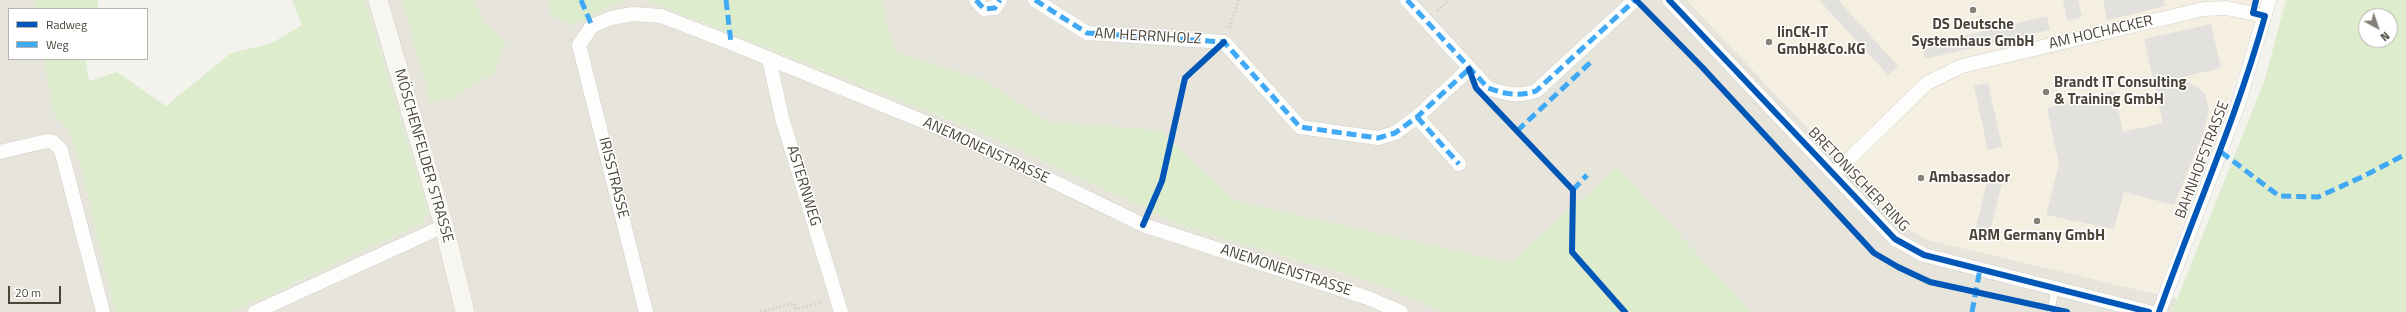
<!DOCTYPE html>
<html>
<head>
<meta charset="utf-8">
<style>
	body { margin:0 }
	#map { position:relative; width:2406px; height:312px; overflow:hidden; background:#f3f2ed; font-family:"Titillium Web",sans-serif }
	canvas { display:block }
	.legend { position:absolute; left:8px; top:8px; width:140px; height:52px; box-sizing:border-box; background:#fff; border:1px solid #b7b4b0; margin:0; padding:5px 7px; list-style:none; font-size:12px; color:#4a4439 }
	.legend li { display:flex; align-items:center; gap:8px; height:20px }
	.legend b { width:20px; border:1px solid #b7b4b0 }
	.north { position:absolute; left:2358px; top:8px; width:40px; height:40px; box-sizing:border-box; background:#fff; border:1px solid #b7b4b0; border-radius:50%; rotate:140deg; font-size:11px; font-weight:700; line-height:16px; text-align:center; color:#4a4439 }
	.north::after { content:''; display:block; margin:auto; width:14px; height:18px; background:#858178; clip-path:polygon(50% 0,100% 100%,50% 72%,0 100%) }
	.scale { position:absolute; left:8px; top:286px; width:53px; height:18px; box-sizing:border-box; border:2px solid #4a4439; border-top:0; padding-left:5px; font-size:12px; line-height:14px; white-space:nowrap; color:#4a4439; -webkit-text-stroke:3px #fff; paint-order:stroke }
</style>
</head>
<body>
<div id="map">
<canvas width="2406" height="312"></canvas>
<ul class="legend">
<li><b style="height:5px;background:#0057b8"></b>Radweg</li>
<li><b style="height:5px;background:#3fa9f5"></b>Weg</li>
</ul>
<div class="north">N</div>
<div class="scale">20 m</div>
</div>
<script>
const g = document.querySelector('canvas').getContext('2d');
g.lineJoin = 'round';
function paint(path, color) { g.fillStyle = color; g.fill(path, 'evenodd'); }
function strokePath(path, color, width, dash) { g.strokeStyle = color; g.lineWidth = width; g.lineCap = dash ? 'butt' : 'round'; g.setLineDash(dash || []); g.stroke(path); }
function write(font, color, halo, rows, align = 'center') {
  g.font = font + ' "Titillium Web",sans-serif'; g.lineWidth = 3; g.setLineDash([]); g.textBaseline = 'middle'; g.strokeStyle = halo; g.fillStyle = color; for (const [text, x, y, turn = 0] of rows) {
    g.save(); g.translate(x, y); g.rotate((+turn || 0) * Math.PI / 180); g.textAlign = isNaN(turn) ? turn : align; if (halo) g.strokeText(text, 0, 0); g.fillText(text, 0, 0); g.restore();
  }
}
paint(new Path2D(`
	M 0,0 L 35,0 L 36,9 L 9,9 L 9,59 L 44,59 L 53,113 L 66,127 L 77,151 L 115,312 L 0,312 Z
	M 365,0 L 566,0 L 574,25 L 624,0 L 645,0 L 978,131 L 1187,228 L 1373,282 L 1443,312 L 232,312 L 420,224 L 429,214 Z
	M 881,0 L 1687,0 L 1898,224 L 1929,240 L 2177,299 L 2172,312 L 1751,312 L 1617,167 L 1510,263 L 1235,201 L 1159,130 L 1049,122 L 981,80 L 895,51 Z`), '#e7e4db');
paint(new Path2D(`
	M 1687,0 L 2259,0 L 2245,55 L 2157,294 L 1928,240 L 1898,224 Z`), '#f5efe1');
paint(new Path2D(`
	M 35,0 L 98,0 L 98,9 L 36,9 Z
	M 292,0 L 365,0 L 429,214 L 420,224 L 232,312 L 115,312 L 77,151 L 66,127 L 53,113 L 44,59 L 88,59 L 86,62 L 89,81 L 117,72 L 166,106 L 231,53 L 270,44 L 302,25 Z
	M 402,0 L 474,0 L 483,22 L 506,42 L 494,73 L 450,99 L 430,101 Z
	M 549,0 L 624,0 L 573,26 L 551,15 Z
	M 645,0 L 881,0 L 895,51 L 981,79 L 1049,122 L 1159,130 L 1235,201 L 1510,263 L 1617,167 L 1751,312 L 1443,312 L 1373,282 L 1187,228 L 978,131 Z
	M 2286,0 L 2406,0 L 2406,312 L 2172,312 L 2265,79 ZM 2366,16 L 2390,16 L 2390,40 L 2366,40 Z`), '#deecce');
paint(new Path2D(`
	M 1819,0 L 1838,0 L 1898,66 L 1888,75 Z
	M 2063,0 L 2078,0 L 2082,17 L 2067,21 Z
	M 2103,0 L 2164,0 L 2165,6 L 2107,20 Z
	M 2047,16 L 2050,30 L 1925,59 L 1922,46 Z
	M 2211,24 L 2221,68 L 2179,78 L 2196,86 L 2205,94 L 2209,110 L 2204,131 L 2174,205 L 2124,192 L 2114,229 L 2046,215 L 2059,164 L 2047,108 L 2114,91 L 2123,132 L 2163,123 L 2144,39 Z
	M 1988,83 L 2002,146 L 1988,150 L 1974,86 Z
	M 1989,173 L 2004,176 L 1988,239 L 1974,236 Z`), '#e2e1dd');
const lane = new Path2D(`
	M 2051,312 L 2055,287`);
const street = new Path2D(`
	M 976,0 L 984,9 L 995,8 L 1000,0
	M 1035,0 L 1087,33 L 1224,42 L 1300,127 L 1378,138 L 1395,133 L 1417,117 L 1469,69
	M 1407,0 L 1488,88 C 1505,94 1519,97 1536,91 L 1635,0
	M 1669,0 L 1895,239 L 1924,255 L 2149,312
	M 769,59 L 782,118 L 841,312
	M 1417,117 L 1459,164
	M 0,152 L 47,141 L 53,142 L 61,150 L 103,312
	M 1834,174 L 1927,83 L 1962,66 L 2204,9 L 2226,8 L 2265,16
	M 255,312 L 444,226
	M 646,312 L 579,45 L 592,26 L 611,18 L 633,14 L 661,16 L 731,43 L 969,140 L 1143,225 L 1368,298 L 1401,312
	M 2159,312 L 2239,102 L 2269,0`);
const secondary = new Path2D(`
	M 378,0 L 444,226 L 465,312`);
strokePath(lane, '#d1d0cb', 8);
strokePath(street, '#d1d0cb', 15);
strokePath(secondary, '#d2cfc4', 20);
strokePath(new Path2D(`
	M 1437,11 L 1449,0
	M 1229,28 L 1239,0
	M 760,312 L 794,303 L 796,309 L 822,302`), '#d3d2cc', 2.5, [2, 2]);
strokePath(lane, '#fdfdfc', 7);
strokePath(street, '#fdfdfc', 14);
strokePath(secondary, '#f7f6f1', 19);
strokePath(new Path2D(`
	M 581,0 L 592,26
	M 726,0 L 731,43
	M 976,0 L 984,9 L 995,8 L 1000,0
	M 1035,0 L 1087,33 L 1224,42 L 1300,127 L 1378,138 L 1395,133 L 1417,117 L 1469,69 L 1470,71
	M 1407,0 L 1488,88 C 1505,94 1519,97 1536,91 L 1635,0
	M 1417,117 L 1459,164
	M 1517,131 L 1592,61
	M 2221,152 L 2279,196 L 2318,197 L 2364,176 L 2406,154
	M 1573,190 L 1587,175
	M 1972,312 L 1980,269`), '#3fa9f5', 5, [10, 5]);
strokePath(new Path2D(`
	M 1636,0 L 1702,67 L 1874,253 L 1898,267 L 1930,282 L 2067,312
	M 1669,0 L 1895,239 L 1924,255 L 2149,312
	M 1469,69 L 1476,88 L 1573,190 L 1572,252 L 1625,312
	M 1143,225 L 1162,181 L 1185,78 L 1224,42
	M 2159,312 C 2194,213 2237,117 2265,16 L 2253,13 L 2256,0`), '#0057b8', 6);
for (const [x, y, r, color] of [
	[1973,10,4,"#858178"],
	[1769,42,4,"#858178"],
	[2046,92,4,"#858178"],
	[1921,178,4,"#858178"],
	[2037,221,4,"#858178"]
]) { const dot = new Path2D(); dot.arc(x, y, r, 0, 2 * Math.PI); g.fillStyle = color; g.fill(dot); strokePath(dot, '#fff', 1.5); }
write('bold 15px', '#4a4439', '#fff', [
	["DS Deutsche",1973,25,"center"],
	["Systemhaus GmbH",1973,42,"center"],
	["linCK-IT",1777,33],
	["GmbH&Co.KG",1777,50],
	["Brandt IT Consulting",2054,83],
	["& Training GmbH",2054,100],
	["Ambassador",1929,178],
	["ARM Germany GmbH",2037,236,"center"]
], 'left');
write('15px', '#4a4439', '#fff', [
	["AM HOCHACKER",2101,33,-13],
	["AM HERRNHOLZ",1148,37,3],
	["ANEMONENSTRASSE",986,151,25],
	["MÖSCHENFELDER STRASSE",423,156,74],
	["BAHNHOFSTRASSE",2203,160,-69],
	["IRISSTRASSE",613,178,76],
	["BRETONISCHER RING",1858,180,46],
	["ASTERNWEG",803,186,73],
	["ANEMONENSTRASSE",1286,271,18]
]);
</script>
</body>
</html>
